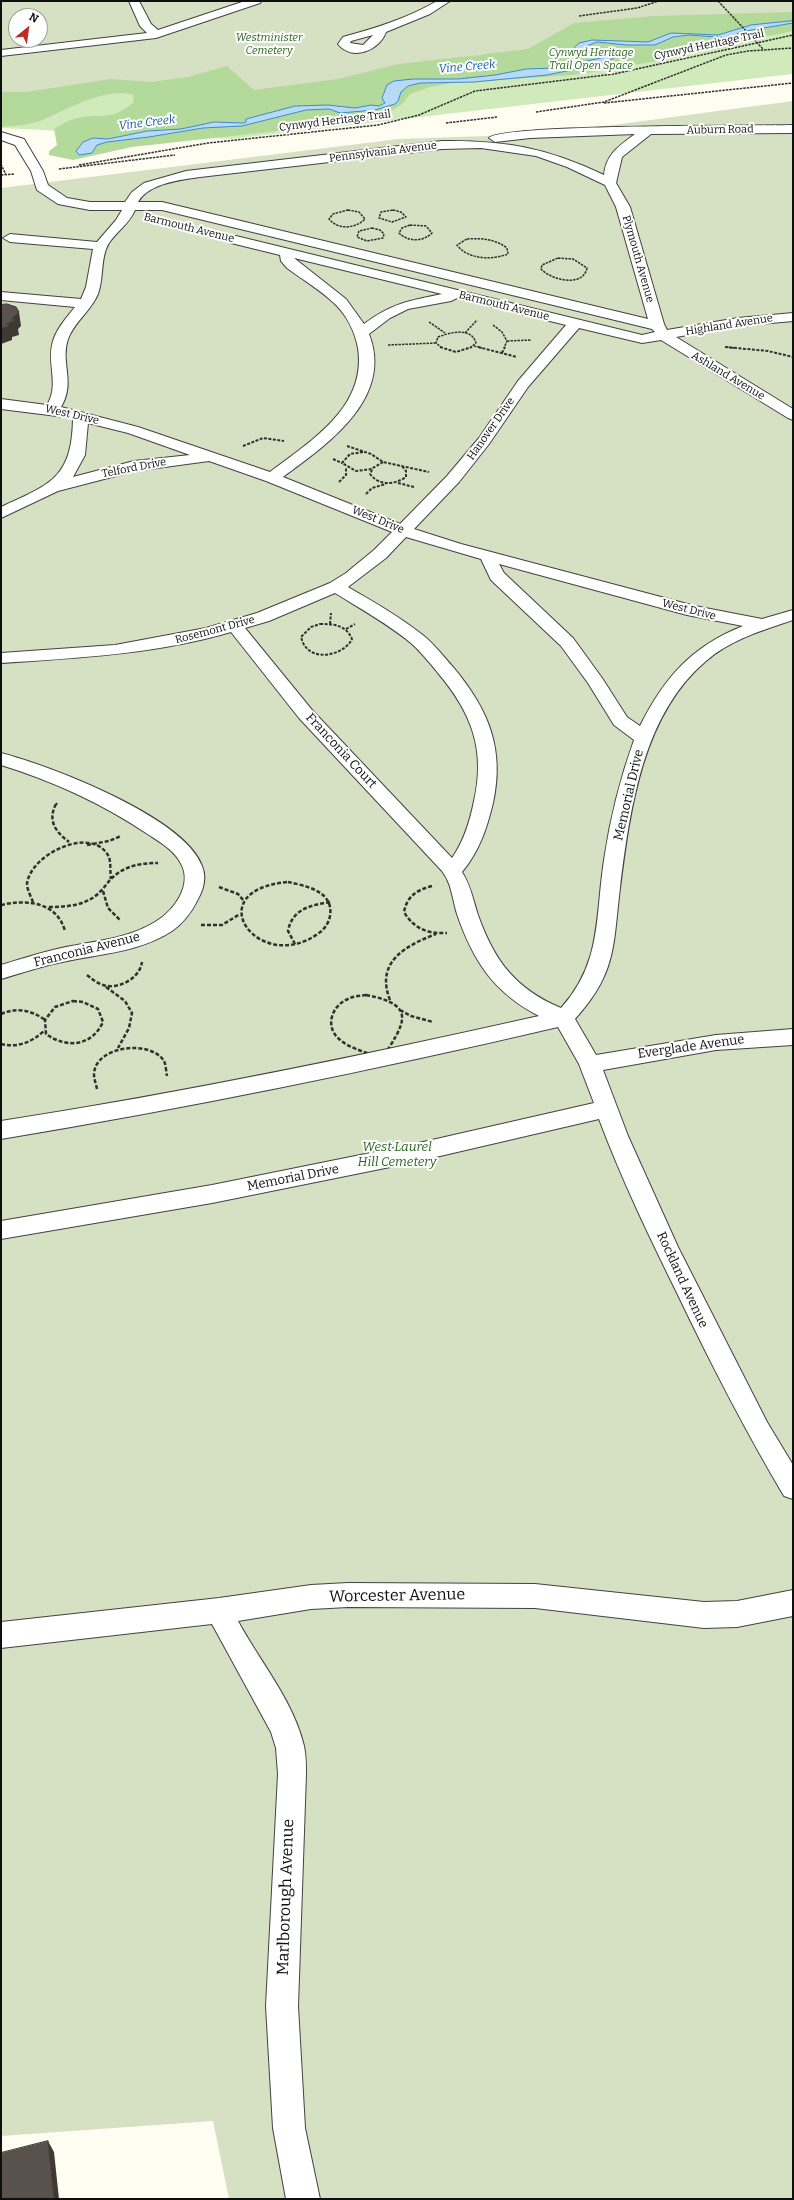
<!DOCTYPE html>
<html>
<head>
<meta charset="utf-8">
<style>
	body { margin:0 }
	#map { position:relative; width:794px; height:2200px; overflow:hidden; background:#fffdf2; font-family:Bitter,serif }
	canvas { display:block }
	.frame { position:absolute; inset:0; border:2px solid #0f0f0f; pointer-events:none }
	.north { position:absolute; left:8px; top:8px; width:40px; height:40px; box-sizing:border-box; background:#fff; border:1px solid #9f9f9f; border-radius:50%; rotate:29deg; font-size:11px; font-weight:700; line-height:16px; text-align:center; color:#0f0f0f }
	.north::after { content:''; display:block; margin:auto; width:14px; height:18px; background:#bf2928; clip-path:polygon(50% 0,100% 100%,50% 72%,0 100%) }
</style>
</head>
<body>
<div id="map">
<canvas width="794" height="2200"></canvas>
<div class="frame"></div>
<div class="north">N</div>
</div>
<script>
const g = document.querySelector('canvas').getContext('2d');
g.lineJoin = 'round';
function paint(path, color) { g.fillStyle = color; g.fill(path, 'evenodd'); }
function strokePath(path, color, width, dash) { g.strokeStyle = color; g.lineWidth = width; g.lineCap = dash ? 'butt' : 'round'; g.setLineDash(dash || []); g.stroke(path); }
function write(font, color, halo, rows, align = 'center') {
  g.font = font + ' Bitter,serif'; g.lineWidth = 4; g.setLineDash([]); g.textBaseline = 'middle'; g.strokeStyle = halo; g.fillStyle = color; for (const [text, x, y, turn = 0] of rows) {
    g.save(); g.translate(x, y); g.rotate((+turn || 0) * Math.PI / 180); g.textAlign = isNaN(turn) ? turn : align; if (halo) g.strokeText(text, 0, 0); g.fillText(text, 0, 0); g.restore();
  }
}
paint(new Path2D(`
	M 793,12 L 793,74 L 230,139 L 1,128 L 1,92 L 399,64 L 528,49 L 574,23 L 654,16 Z`), '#d0eabb');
paint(new Path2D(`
	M 793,1 L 793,31 L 741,42 L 715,44 L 662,60 L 601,71 L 572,75 L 452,83 L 430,87 L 410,94 L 402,104 L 388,113 L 359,122 L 132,147 L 73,160 L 49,155 L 49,151 L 57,145 L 54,129 C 61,125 68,120 77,118 C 103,112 107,123 133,103 L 134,95 C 102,87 68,110 40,121 C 28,125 14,126 1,127 L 1,88 L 219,66 L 371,63 L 481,55 L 569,23 Z`), '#b3da9a');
paint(new Path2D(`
	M 1,1 L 793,1 L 793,12 L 654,16 L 574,23 L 528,49 L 399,64 L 338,79 L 254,90 L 227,66 L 188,77 L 151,82 L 111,79 L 26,92 L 1,92 ZM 16,16 L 40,16 L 40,40 L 16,40 Z
	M 793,101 L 793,2199 L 229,2199 L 213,2121 L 1,2136 L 1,188 L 399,139 L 516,135 L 598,127 Z`), '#d5e1c2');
const water = new Path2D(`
	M 793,21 L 793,23 L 740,32 L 730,38 L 689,35 L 673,37 L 655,45 L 626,45 L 597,42 L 584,47 L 595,51 L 612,51 L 616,57 L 601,64 L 547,75 L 474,82 L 420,83 L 408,86 L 401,92 L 398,101 L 395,104 L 375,110 L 340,113 L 329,109 L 306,110 L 242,126 L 203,128 L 149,137 L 107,142 L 97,145 L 92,153 L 79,155 L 76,151 L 83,142 L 93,138 L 108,139 L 147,131 L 181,129 L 214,122 L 243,123 L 246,122 L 246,119 L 295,106 L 328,105 L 355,108 L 371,105 L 379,106 L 385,103 L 382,98 L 387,85 L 394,81 L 413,79 L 458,79 L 495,75 L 526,69 L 555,68 L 610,56 C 606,49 583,57 574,48 L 579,43 L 592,40 L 648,42 L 671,33 L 718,35 L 751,25 Z`);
paint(water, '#b7dbf6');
strokePath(water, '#3e8bcc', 1);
const minor = new Path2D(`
	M 129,1 L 139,1 L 151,24 L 158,30 L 245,1 L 261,1 L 260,3 L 156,38 L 1,56 L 1,50 L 147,33 L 140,26 Z
	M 437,1 L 450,1 L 430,14 L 386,32 C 380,50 352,62 338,44 L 343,37 C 376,28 408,18 437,1 ZM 373,35 L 363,45 L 350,43 L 351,41 Z
	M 793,125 L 793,133 L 651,134 L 622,157 L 616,183 L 630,207 L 664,324 L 667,330 L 738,318 L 793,313 L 793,321 L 738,326 L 676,337 L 793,409 L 793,420 L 788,418 L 661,340 L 642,343 L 579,328 L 528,387 L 489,444 L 459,482 L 414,529 L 461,544 L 695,606 L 762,619 L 793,610 L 793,620 C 763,630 730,640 706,661 C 642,715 630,810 620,888 C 613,945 617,973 575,1019 L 596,1055 L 716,1035 L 793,1029 L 793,1045 L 716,1050 L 603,1070 L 628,1136 L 678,1247 L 767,1422 L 793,1465 L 793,1499 L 784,1496 C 745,1430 710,1362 677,1293 C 649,1236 621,1178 599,1119 L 410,1163 L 212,1203 L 1,1239 L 1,1221 L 212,1185 L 410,1145 L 594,1103 L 579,1064 L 558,1027 C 374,1070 188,1108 1,1139 L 1,1121 C 182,1093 361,1056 539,1016 C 494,993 473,961 457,914 C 452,898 452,884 442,871 L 299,718 L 231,632 C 156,654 78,658 1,663 L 1,653 L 115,645 L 206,628 L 257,613 L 330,583 L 346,573 L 374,550 L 392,532 L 266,481 L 209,461 L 135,471 L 58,491 L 1,518 L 1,507 C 51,484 72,478 73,418 L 1,409 L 1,399 L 47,405 C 60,384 46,363 53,341 C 57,328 67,317 75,307 L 1,300 L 1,292 L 81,299 L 86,287 L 93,249 L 10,242 L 3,238 L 10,234 L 97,242 L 116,220 L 122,210 L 90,210 L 58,204 L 37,190 L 31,171 L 15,145 L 1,140 L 1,132 L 24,139 L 43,171 L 48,185 L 67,198 L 90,202 L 125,202 L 132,192 L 144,183 L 186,171 L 442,141 C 504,140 548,148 604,175 C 606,154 619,146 635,134 L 530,138 L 495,142 L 489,138 C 499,124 758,126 793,125 ZM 481,148 L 536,156 L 567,167 L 605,185 L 616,207 L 648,319 L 162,202 L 138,202 C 149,183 180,180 200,177 L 442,149 ZM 135,210 L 162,210 L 652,329 L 655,332 L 642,335 L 236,236 L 231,237 L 229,240 L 231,243 L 280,255 L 281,261 L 287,268 C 303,280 322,291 336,305 C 347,316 355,332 358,348 C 367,407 311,441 270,472 L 138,427 L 61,407 C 76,382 60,363 68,339 C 74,322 91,311 98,294 C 104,278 100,258 109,243 C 117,231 129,224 135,210 ZM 294,258 L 442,294 C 409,301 392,303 364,324 L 346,299 ZM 457,298 L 566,325 L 518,381 L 479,438 L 447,476 L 400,524 L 283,477 C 328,444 394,398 369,334 L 390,318 L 408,309 L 451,301 ZM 88,423 L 128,433 L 190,455 L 134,461 L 73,477 L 85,455 ZM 406,537 L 481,559 L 491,580 L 561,646 L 588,683 L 614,725 L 634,740 C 620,779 610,819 604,860 C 595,918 602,962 561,1008 C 515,989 494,960 478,915 C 473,900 471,886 462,872 C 479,852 487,828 493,803 C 505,748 488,709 453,667 C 444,657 435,645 424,636 C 400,617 374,602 348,587 L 386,558 ZM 499,564 L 687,615 L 743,626 C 692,646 664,678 640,726 L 627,717 L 602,678 L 573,638 L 504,573 ZM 335,593 C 361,609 388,624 411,643 C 421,652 430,663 438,673 C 471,712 486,749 474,801 C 470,821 464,841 452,858 L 312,710 L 245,628 L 269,621 Z
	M 1,753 C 51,766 184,817 202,866 C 207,878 203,891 197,901 C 191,913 183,923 172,931 C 137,954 93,954 53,964 C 36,968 18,974 1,979 L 1,965 C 18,960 36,954 53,950 C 88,941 124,941 155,922 C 174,911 194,884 180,862 C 173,849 158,841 146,833 C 101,803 53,781 1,765 Z
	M 348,1583 L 535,1584 L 704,1602 L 737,1601 L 793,1590 L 793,1616 L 737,1627 L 704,1628 L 535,1608 L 348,1607 L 311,1609 L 238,1621 C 260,1662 293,1700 304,1746 C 306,1755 306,1765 306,1774 L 298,2006 L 305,2128 L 320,2199 L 286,2199 L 273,2128 L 266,2006 L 278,1774 L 276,1748 L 271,1732 L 212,1624 L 1,1648 L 1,1622 L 219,1598 L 311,1585 Z`);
strokePath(minor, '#424242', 2);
strokePath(new Path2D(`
	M 718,1 L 763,49
	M 579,16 L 637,8 L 659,1
	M 604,103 L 793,83
	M 536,112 L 604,102 L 726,55 L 748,51 L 793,48
	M 446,123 L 497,117
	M 1,164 L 6,175
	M 79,165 L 208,143 L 378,125 L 419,115 L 475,91 L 614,74 L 793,35
	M 59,169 L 175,155
	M 1,175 L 14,174
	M 348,210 L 359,212 L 365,219 C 355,229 338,230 329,219 L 333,214 Z
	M 393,210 L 401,212 L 406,217 L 392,222 L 379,218 L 381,212 Z
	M 410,225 L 426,226 L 432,233 C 423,242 408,242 399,233 L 402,228 Z
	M 372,228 L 380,230 L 384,234 L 383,238 L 367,241 L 357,237 L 359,231 Z
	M 467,239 C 482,238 495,239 507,248 L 508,254 C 493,260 468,260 457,245 Z
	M 558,258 L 573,259 L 587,268 C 583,288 551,280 541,269 L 542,265 Z
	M 429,322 L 445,333
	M 493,325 L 502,332 L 507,341 L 504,348
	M 465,333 L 477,320
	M 507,341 L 531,340
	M 388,345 L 436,343
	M 474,346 L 482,348
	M 725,347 L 735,348
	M 442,348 L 436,343 L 438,337 C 449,333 471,326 476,343 L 470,348`), '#313131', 1.5, [2.5, 1]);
strokePath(new Path2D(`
	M 440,347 L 456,352 L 472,347
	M 478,347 L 517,357
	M 725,347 L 768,351 L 793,357
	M 502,353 L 505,347
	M 243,446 L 263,438 L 284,441
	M 347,446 L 371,454 L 383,462 L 429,472
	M 363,452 L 350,454 L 342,463 L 356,471 L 372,469
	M 333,459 L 342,463
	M 383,462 L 373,468 L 370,474 C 379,486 394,485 406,477 L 406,471 L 401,465
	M 339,482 L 346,475 L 346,468
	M 398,483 L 414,487
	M 366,494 L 372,488 L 386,484
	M 320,624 C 334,624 346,625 352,639 C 345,654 316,662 305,646 C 303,644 302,640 301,637 L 311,627 Z
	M 330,624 L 331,613
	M 346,629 L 355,624
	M 56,805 L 57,803`), '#313131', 2, [3, 1.5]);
strokePath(new Path2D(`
	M 56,804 C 47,821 56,832 69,842
	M 87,845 L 109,841 L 121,836
	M 288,882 C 306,886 334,891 330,916 C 329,922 325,929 319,933 C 259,977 196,890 288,882 Z
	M 432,886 C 417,890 407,896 404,912 C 414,929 428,934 447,933
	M 219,887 L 238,894 L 244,901
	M 103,891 L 108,908 L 120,920
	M 33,902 C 31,897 27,889 27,884 C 30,854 93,824 109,857 C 111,863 110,873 111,879
	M 1,905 C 27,899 57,902 65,931
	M 49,907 C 64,907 81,906 94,897 C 100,893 105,886 110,880 C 123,866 140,863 158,863
	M 201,925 L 222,925 L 240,914
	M 295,944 L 288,931 C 292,909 311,905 330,902
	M 87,975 C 92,979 97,983 103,985 C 119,990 140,978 142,962
	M 106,987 L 125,1001 L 132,1013 L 129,1028 L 118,1048
	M 366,995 C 420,1005 403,1025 382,1059 C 368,1052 348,1049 337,1037 C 325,1024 333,1005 348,999 C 353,996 360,996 366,995 Z
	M 390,1000 C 375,962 405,946 436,934
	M 73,1001 L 83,1002 L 98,1009 L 103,1022 C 92,1046 67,1049 46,1034 L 45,1020 L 55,1007 Z
	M 400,1010 L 411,1016 L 433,1022
	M 1,1014 C 17,1007 31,1010 45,1020
	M 1,1044 C 19,1048 32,1042 45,1030
	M 97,1089 C 96,1084 94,1079 94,1074 C 95,1046 150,1039 164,1061 C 166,1065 166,1072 167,1076`), '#313131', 2.5, [4, 2]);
paint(minor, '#fff');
paint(new Path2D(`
	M 19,312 L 21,326 L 18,329 L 19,335 L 12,337 L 12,340 L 1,344 L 1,329 L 7,324 L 12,318 Z
	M 48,2141 L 54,2152 L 59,2199 L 54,2199 Z`), '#3e3935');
const building = new Path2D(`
	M 7,304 L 16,307 L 19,312 L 12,318 L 16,320 L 7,324 L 10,326 L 1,329 L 1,305 Z
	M 48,2141 L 54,2199 L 1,2199 L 1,2153 Z`);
paint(building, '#58514c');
strokePath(building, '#3e3935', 1);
write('italic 11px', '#2a671f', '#fff', [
	["Westminister",269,38],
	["Cemetery",269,51],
	["Cynwyd Heritage",591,53],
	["Trail Open Space",591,66]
]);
write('11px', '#0f0f0f', '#fff', [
	["Cynwyd Heritage Trail",709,45,-12],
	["Cynwyd Heritage Trail",335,121,-7],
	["Auburn Road",720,130,-1],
	["Pennsylvania Avenue",383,152,-7],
	["Barmouth Avenue",189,228,14],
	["Plymouth Avenue",638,259,74],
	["Barmouth Avenue",504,306,14],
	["Highland Avenue",729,325,-9],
	["Ashland Avenue",728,376,31],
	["West Drive",72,415,13],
	["Hanover Drive",491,429,-55],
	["Telford Drive",134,468,-11],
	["West Drive",378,520,22],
	["West Drive",689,610,14],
	["Rosemont Drive",215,630,-15]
]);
write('italic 12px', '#185da1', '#fff', [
	["Vine Creek",467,67,-5],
	["Vine Creek",147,123,-7]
]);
write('13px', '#0f0f0f', '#fff', [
	["Franconia Court",341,751,47],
	["Memorial Drive",629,795,-77],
	["Franconia Avenue",87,950,-14],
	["Everglade Avenue",691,1047,-8],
	["Memorial Drive",293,1178,-11],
	["Rockland Avenue",682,1280,65]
]);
write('italic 13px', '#2a671f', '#fff', [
	["West Laurel",397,1147],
	["Hill Cemetery",397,1162]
]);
write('16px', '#0f0f0f', '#fff', [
	["Worcester Avenue",397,1596,-1],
	["Marlborough Avenue",286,1897,-88]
]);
</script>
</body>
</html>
